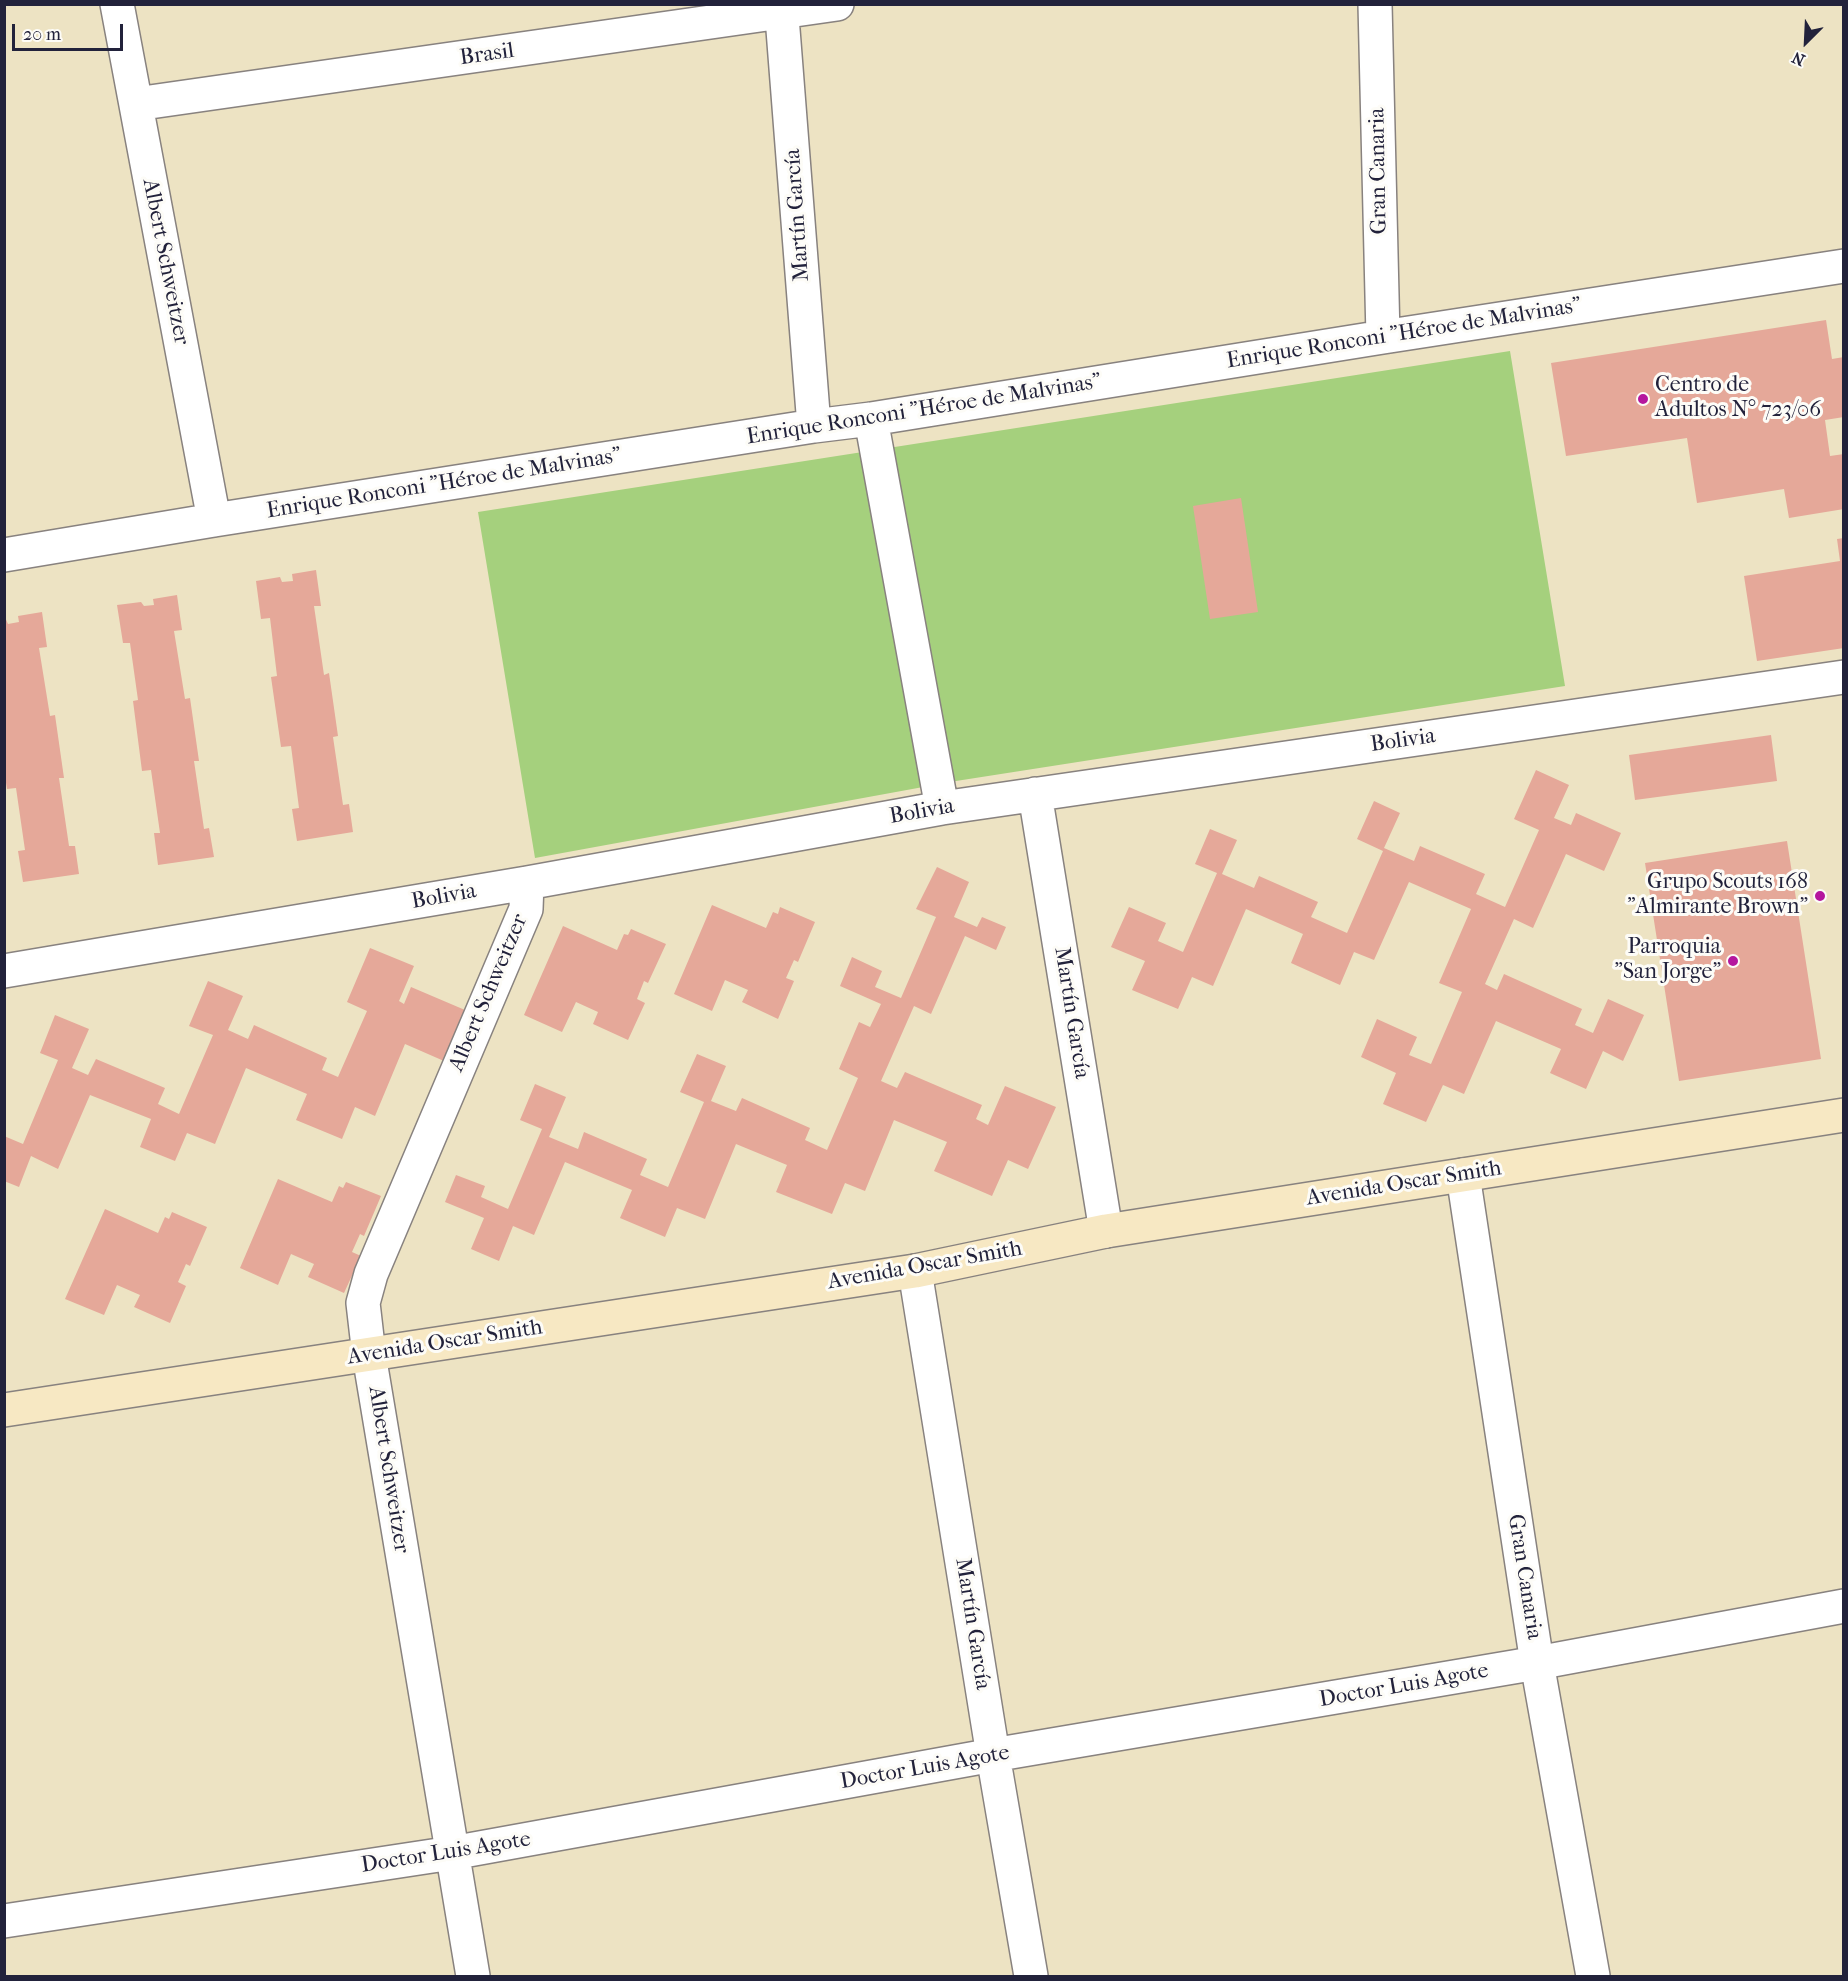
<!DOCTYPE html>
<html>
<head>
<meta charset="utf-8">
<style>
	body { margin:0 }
	#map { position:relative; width:1848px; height:1981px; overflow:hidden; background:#ede3c3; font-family:"IM FELL French Canon",serif }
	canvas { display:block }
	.frame { position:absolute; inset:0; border:6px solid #22223b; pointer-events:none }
	.north { position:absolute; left:1776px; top:12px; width:60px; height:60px; -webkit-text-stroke:4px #fdfcf7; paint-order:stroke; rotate:204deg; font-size:16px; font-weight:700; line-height:24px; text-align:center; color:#22223b }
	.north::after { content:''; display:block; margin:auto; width:21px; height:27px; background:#22223b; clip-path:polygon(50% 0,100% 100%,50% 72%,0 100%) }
	.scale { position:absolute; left:12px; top:24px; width:111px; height:27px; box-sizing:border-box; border:3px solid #22223b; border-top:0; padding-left:8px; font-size:18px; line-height:21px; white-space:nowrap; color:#22223b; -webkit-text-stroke:4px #fdfcf7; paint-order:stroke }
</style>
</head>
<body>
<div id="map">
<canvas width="1848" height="1981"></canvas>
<div class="frame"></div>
<div class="north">N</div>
<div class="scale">20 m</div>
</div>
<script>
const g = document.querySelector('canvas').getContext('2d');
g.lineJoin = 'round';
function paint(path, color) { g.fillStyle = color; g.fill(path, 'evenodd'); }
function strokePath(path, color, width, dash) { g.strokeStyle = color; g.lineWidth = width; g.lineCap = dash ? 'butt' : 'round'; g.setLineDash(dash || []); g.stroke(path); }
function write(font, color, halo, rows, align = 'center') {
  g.font = font + ' "IM FELL French Canon",serif'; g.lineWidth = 6; g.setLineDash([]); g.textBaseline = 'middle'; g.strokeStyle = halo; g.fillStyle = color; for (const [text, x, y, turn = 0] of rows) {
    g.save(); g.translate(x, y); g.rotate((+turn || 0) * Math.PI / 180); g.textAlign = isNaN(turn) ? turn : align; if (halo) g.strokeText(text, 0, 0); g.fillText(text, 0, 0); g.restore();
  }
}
paint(new Path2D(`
	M 1510,351 L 1565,686 L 956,781 L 535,858 L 478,512 Z`), '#a5d07d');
paint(new Path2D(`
	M 1826,320 L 1832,359 L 1844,357 L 1844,417 L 1825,420 L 1830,456 L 1844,454 L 1844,509 L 1789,518 L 1784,489 L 1697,503 L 1687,438 L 1566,456 L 1551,363 Z
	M 1241,498 L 1258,612 L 1210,619 L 1193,506 Z
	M 1844,538 L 1844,648 L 1757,661 L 1744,576 L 1840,561 L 1837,539 Z
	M 316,570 L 321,606 L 314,606 L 324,675 L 329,673 L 338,736 L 333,737 L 343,805 L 349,804 L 353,832 L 297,841 L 292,809 L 299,808 L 291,746 L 281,747 L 271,677 L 277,676 L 270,618 L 261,619 L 256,581 L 280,577 L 282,582 L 293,581 L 292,574 Z
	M 177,595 L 182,630 L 174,631 L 185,699 L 190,698 L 199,761 L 194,761 L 204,829 L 209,828 L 214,857 L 158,865 L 154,833 L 160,833 L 151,770 L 142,771 L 133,701 L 138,700 L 130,643 L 123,643 L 117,605 L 141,602 L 144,606 L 154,605 L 153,599 Z
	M 42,612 L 47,647 L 39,648 L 50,716 L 55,715 L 64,778 L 59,778 L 69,846 L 75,846 L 79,874 L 23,882 L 18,851 L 25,850 L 16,788 L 7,789 L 4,770 L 4,615 L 8,624 L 19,622 L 18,616 Z
	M 1771,735 L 1777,781 L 1635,800 L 1629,755 Z
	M 1536,770 L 1569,785 L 1554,818 L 1571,825 L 1576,813 L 1621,833 L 1604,871 L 1566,854 L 1533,928 L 1514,919 L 1485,984 L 1497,990 L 1504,974 L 1582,1009 L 1575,1025 L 1593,1033 L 1608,999 L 1644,1015 L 1623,1061 L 1603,1051 L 1586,1089 L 1550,1073 L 1561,1049 L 1496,1021 L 1464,1094 L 1443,1085 L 1426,1122 L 1383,1104 L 1396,1073 L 1361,1057 L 1377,1019 L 1417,1037 L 1409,1055 L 1431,1064 L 1462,992 L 1439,983 L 1471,909 L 1409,882 L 1374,960 L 1354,952 L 1340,985 L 1291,963 L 1303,934 L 1246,909 L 1213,986 L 1192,977 L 1178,1009 L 1132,990 L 1145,961 L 1111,947 L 1129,907 L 1166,923 L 1158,941 L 1183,952 L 1217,873 L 1195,864 L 1210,829 L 1237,840 L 1222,874 L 1254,888 L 1259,876 L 1318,902 L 1311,917 L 1347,933 L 1383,851 L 1357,839 L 1374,801 L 1400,813 L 1384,848 L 1414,861 L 1420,846 L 1485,874 L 1476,894 L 1505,907 L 1539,830 L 1514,819 Z
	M 1787,841 L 1821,1059 L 1679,1081 L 1645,863 Z
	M 937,867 L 969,882 L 954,917 L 977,927 L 982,917 L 1006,927 L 996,950 L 965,936 L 931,1014 L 914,1006 L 881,1081 L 897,1088 L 905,1072 L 982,1105 L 976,1119 L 988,1125 L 1005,1086 L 1056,1107 L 1028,1169 L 1008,1160 L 992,1196 L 934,1171 L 947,1142 L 894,1120 L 865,1191 L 845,1183 L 832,1214 L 776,1192 L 787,1165 L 736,1144 L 705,1219 L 677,1208 L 665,1237 L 620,1218 L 632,1190 L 565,1162 L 534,1235 L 513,1226 L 499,1261 L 471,1249 L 484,1218 L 445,1202 L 456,1175 L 485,1186 L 481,1197 L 508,1209 L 542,1129 L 520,1120 L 535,1084 L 566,1097 L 549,1137 L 578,1149 L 584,1132 L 647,1159 L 640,1175 L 668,1187 L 704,1102 L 680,1092 L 697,1054 L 726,1066 L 711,1101 L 736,1111 L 742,1098 L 810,1128 L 805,1140 L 827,1150 L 858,1078 L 839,1069 L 859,1022 L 870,1027 L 881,1004 L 840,986 L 852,957 L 882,971 L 875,987 L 901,998 L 936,917 L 916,909 Z
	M 712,905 L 766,928 L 773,912 L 778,914 L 780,907 L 815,922 L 798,962 L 794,960 L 786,978 L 794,981 L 778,1019 L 742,1002 L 748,990 L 725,980 L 712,1011 L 674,994 Z
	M 563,926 L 617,950 L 624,934 L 628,935 L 631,929 L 666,944 L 648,983 L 644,981 L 637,999 L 645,1003 L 628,1040 L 593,1024 L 598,1012 L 576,1002 L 562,1032 L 524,1015 Z
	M 370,948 L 414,966 L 399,1001 L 404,1004 L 411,987 L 465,1010 L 444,1061 L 405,1044 L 375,1116 L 355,1107 L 342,1139 L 296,1120 L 307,1094 L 246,1068 L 215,1144 L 187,1133 L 175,1161 L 140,1147 L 151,1119 L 90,1095 L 58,1169 L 31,1156 L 19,1187 L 4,1181 L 4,1136 L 23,1144 L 58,1060 L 40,1053 L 55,1015 L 89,1029 L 72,1068 L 88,1075 L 96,1059 L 165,1088 L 158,1104 L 179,1114 L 213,1035 L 189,1026 L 208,981 L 243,996 L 228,1030 L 248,1039 L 254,1025 L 327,1058 L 322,1070 L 338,1077 L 367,1011 L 347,1002 Z
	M 278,1179 L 332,1202 L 339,1186 L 343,1188 L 346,1182 L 381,1196 L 364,1236 L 360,1234 L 352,1252 L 361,1256 L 344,1293 L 308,1277 L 314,1264 L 291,1254 L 278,1285 L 240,1268 Z
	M 105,1209 L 158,1233 L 165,1217 L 169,1219 L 172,1212 L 207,1227 L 190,1266 L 186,1264 L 178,1282 L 186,1286 L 170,1323 L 134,1307 L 140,1295 L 117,1285 L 104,1315 L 65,1299 Z`), '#e5a899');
const street = new Path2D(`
	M 117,4 L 214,520
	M 781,4 L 814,426
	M 1375,4 L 1383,337
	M 136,104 L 837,4
	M 871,419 L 942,808
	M 4,555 L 214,520 L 814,426 L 871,419 L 1383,337 L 1844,266
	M 1035,794 L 1106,1231
	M 4,971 L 527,883 L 942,808 L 1844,677
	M 1463,1175 L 1537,1663 L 1593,1976
	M 915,1271 L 993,1755 L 1031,1976
	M 4,1921 L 452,1853 L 993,1755 L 1537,1663 L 1844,1606
	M 473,1976 L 369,1355 L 363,1303 L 371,1274 L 526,909 L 527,883`);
const secondary = new Path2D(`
	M 4,1410 L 915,1271 L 1106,1231 L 1844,1115`);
strokePath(street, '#88827f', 36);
strokePath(secondary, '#88827f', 36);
strokePath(street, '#fff', 33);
strokePath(secondary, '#f7e8c3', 33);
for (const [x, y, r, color] of [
	[1643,399,6,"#b5179e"],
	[1820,896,6,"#b5179e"],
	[1733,961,6,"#b5179e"]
]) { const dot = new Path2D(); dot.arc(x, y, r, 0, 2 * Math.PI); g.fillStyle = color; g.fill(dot); strokePath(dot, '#fdfcf7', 2); }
write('22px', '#22223b', '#fdfcf7', [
	["Brasil",487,55,-8],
	["Gran Canaria",1379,171,-91],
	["Martín García",798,215,-94],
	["Albert Schweitzer",165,262,79],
	["Enrique Ronconi \"Héroe de Malvinas\"",1404,334,-9],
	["Enrique Ronconi \"Héroe de Malvinas\"",924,410,-9],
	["Enrique Ronconi \"Héroe de Malvinas\"",444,484,-9],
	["Bolivia",1403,741,-8],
	["Bolivia",922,812,-10],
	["Bolivia",444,897,-10],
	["Albert Schweitzer",489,993,-67],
	["Martín García",1071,1013,81],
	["Avenida Oscar Smith",1404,1184,-9],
	["Avenida Oscar Smith",925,1266,-10],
	["Avenida Oscar Smith",445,1343,-9],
	["Albert Schweitzer",388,1470,81],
	["Gran Canaria",1524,1577,81],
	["Martín García",972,1624,81],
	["Doctor Luis Agote",1404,1686,-10],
	["Doctor Luis Agote",925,1768,-10],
	["Doctor Luis Agote",446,1853,-9]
]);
write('22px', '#22223b', '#fdfcf7', [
	["Centro de",1655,386,"left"],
	["Adultos N° 723/06",1655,411,"left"],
	["Grupo Scouts 168",1808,883],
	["\"Almirante Brown\"",1808,908],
	["Parroquia",1721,948],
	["\"San Jorge\"",1721,973]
], 'right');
</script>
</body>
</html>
